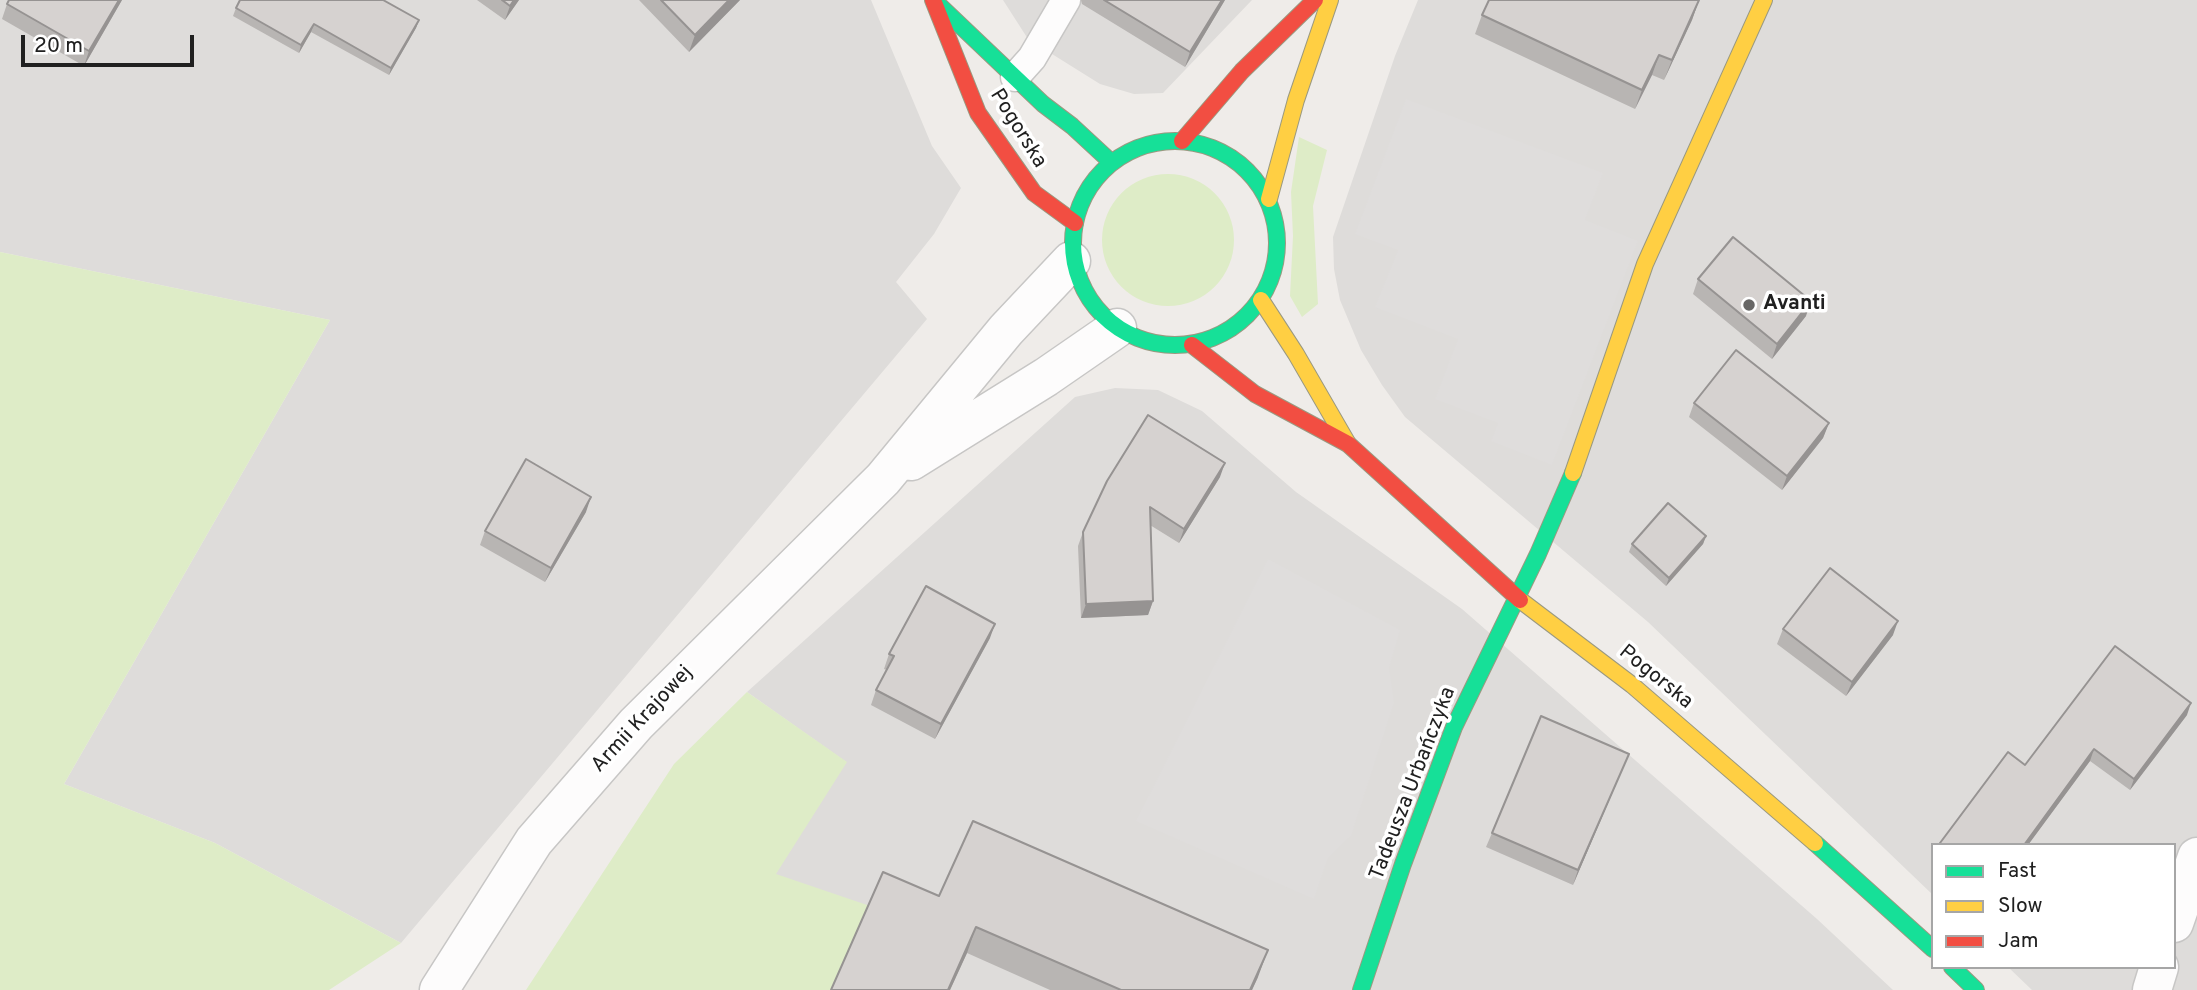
<!DOCTYPE html>
<html>
<head>
<meta charset="utf-8">
<style>
	body { margin:0 }
	#map { position:relative; width:2197px; height:990px; overflow:hidden; background:#efece9; font-family:Overpass,sans-serif }
	canvas { display:block }
	.legend { position:absolute; left:1931px; top:843px; width:245px; height:126px; box-sizing:border-box; background:#fff; border:2px solid #a6a6a6; margin:0; padding:9px 12px; list-style:none; font-size:21px; color:#202020 }
	.legend li { display:flex; align-items:center; gap:14px; height:35px }
	.legend b { width:35px; border:2px solid #a6a6a6 }
	.scale { position:absolute; left:21px; top:35px; width:173px; height:32px; box-sizing:border-box; border:4px solid #202020; border-top:0; padding-left:9px; font-size:21px; line-height:24px; white-space:nowrap; color:#202020; -webkit-text-stroke:5px #fff; paint-order:stroke }
</style>
</head>
<body>
<div id="map">
<canvas width="2197" height="990"></canvas>
<ul class="legend">
<li><b style="height:9px;background:#16e098"></b>Fast</li>
<li><b style="height:9px;background:#ffcf43"></b>Slow</li>
<li><b style="height:9px;background:#f24e42"></b>Jam</li>
</ul>
<div class="scale">20 m</div>
</div>
<script>
const g = document.querySelector('canvas').getContext('2d');
g.lineJoin = 'round';
function paint(path, color) { g.fillStyle = color; g.fill(path, 'evenodd'); }
function strokePath(path, color, width, dash) { g.strokeStyle = color; g.lineWidth = width; g.lineCap = dash ? 'butt' : 'round'; g.setLineDash(dash || []); g.stroke(path); }
function write(font, color, halo, rows, align = 'center') {
  g.font = font + ' Overpass,sans-serif'; g.lineWidth = 7; g.setLineDash([]); g.textBaseline = 'middle'; g.strokeStyle = halo; g.fillStyle = color; for (const [text, x, y, turn = 0] of rows) {
    g.save(); g.translate(x, y); g.rotate((+turn || 0) * Math.PI / 180); g.textAlign = isNaN(turn) ? turn : align; if (halo) g.strokeText(text, 0, 0); g.fillText(text, 0, 0); g.restore();
  }
}
paint(new Path2D(`
	M 0,0 L 871,0 L 932,146 L 961,188 L 934,234 L 896,282 L 927,319 L 401,943 L 215,843 L 64,784 L 330,320 L 0,252 Z
	M 1003,0 L 1252,0 L 1163,93 L 1134,94 L 1100,84 L 1028,39 Z
	M 1418,0 L 2197,0 L 2197,990 L 2032,990 L 2008,967 L 2174,967 L 2174,845 L 1933,845 L 1933,895 L 1648,622 L 1405,417 L 1382,385 L 1361,350 L 1340,300 L 1334,269 L 1333,237 L 1395,56 Z
	M 1115,388 L 1158,390 L 1202,411 L 1296,492 L 1462,609 L 1817,919 L 1893,990 L 702,990 L 846,762 L 747,692 L 1075,397 Z`), '#dedcda');
paint(new Path2D(`
	M 1299,137 L 1327,150 L 1313,206 L 1318,304 L 1302,317 L 1290,296 L 1293,236 L 1291,192 Z
	M1102 240a66 66 0 1 1 132 0a66 66 0 1 1-132 0Z
	M 0,252 L 330,320 L 64,784 L 215,843 L 401,943 L 329,990 L 0,990 Z
	M 747,692 L 847,762 L 776,874 L 870,906 L 833,990 L 526,990 L 674,764 Z`), '#deecc7');
paint(new Path2D(`
	M 1406,99 L 1603,173 L 1585,220 L 1638,241 L 1552,465 L 1491,441 L 1498,423 L 1435,399 L 1458,339 L 1375,307 L 1398,250 L 1355,234 Z
	M 1268,559 L 1400,630 L 1389,668 L 1394,703 L 1351,836 L 1328,858 L 1314,899 L 1136,821 Z`), '#dfdddc');
const lane = new Path2D(`
	M 1015,77 L 1032,58 L 1066,0`);
const street = new Path2D(`
	M 911,461 L 1046,377 L 1117,328
	M 2174,923 L 2197,857
	M 439,990 L 534,841 L 636,724 L 883,479 L 1006,330 L 1071,261
	M 2152,990 L 2159,967`);
const fast = new Path2D(`
	M 941,7 L 1043,104 L 1072,126 L 1112,163
	M1073 243a102 102 0 1 1 204 0a102 102 0 1 1-204 0Z
	M 1815,843 L 1933,949
	M 1952,967 L 1976,990
	M 1361,990 L 1403,864 L 1454,727 L 1538,554 L 1573,473`);
const slow = new Path2D(`
	M 1269,199 L 1296,100 L 1330,0
	M 1261,300 L 1296,354 L 1348,444
	M 1573,473 L 1645,264 L 1764,0
	M 1520,600 L 1632,685 L 1815,843`);
const jam = new Path2D(`
	M 933,0 L 978,113 L 1034,193 L 1075,223
	M 1182,141 L 1242,71 L 1315,0
	M 1192,345 L 1255,394 L 1348,444 L 1520,600`);
strokePath(lane, '#c7c6c5', 31);
strokePath(street, '#c7c6c5', 41);
strokePath(fast, '#9a9980', 18);
strokePath(slow, '#9a9980', 18);
strokePath(jam, '#9a9980', 18);
strokePath(lane, '#fdfcfc', 28);
strokePath(street, '#fdfcfc', 38);
strokePath(fast, '#16e098', 16);
strokePath(slow, '#ffcf43', 16);
strokePath(jam, '#f24e42', 16);
paint(new Path2D(`
	M 122,0 L 84,66 L 2,19 L 7,4 Z
	M 477,0 L 519,0 L 505,20 Z
	M 639,0 L 740,0 L 689,52 Z
	M 1081,0 L 1225,0 L 1185,67 L 1082,4 Z
	M 1699,0 L 1692,20 L 1664,80 L 1652,75 L 1635,109 L 1475,34 L 1482,15 Z
	M 236,8 L 419,20 L 416,28 L 389,75 L 311,32 L 299,53 L 233,16 Z
	M 1698,279 L 1806,316 L 1772,359 L 1693,294 Z
	M 1694,403 L 1829,423 L 1823,438 L 1782,490 L 1689,417 Z
	M 1220,477 L 1179,543 L 1150,525 L 1153,601 L 1148,615 L 1081,618 L 1078,546 L 1083,532 Z
	M 586,512 L 545,582 L 480,545 L 485,531 Z
	M 1706,536 L 1703,544 L 1666,586 L 1629,552 L 1632,544 Z
	M 1783,629 L 1893,635 L 1846,696 L 1777,644 Z
	M 990,638 L 935,739 L 871,705 L 876,690 L 887,670 L 884,669 L 889,654 Z
	M 2187,715 L 2130,790 L 2090,761 L 2028,845 L 1939,845 L 1940,843 L 2025,765 Z
	M 1623,768 L 1573,885 L 1486,847 L 1492,833 Z
	M 939,896 L 1258,977 L 1252,990 L 1050,990 L 967,953 L 950,990 L 831,990 Z`), '#b8b5b3');
paint(new Path2D(`
	M 119,0 L 122,0 L 84,66 L 89,51 Z
	M 514,0 L 519,0 L 505,20 L 510,6 Z
	M 729,0 L 740,0 L 689,52 L 695,35 Z
	M 1222,0 L 1225,0 L 1185,67 L 1190,52 Z
	M 1699,0 L 1692,20 L 1664,80 L 1672,60 Z
	M 419,20 L 416,28 L 389,75 L 391,68 Z
	M 314,24 L 311,32 L 299,53 L 301,45 Z
	M 1659,55 L 1652,75 L 1635,109 L 1642,90 Z
	M 1811,301 L 1806,316 L 1772,359 L 1777,344 Z
	M 1829,423 L 1823,438 L 1782,490 L 1787,476 Z
	M 1225,463 L 1220,477 L 1179,543 L 1184,529 Z
	M 591,497 L 586,512 L 545,582 L 551,568 Z
	M 1706,536 L 1703,544 L 1666,586 L 1669,578 Z
	M 1153,601 L 1148,615 L 1081,618 L 1086,604 Z
	M 1898,621 L 1893,635 L 1846,696 L 1852,682 Z
	M 995,624 L 990,638 L 935,739 L 941,724 Z
	M 2191,703 L 2187,715 L 2130,790 L 2134,779 Z
	M 2094,749 L 2090,761 L 2028,845 L 2024,845 Z
	M 1629,754 L 1623,768 L 1573,885 L 1578,870 Z
	M 976,927 L 967,953 L 950,990 L 948,990 Z
	M 1268,950 L 1258,977 L 1252,990 L 1250,990 Z`), '#969392');
const building = new Path2D(`
	M 9,0 L 119,0 L 89,51 L 7,4 Z
	M 240,0 L 383,0 L 419,20 L 391,68 L 314,24 L 301,45 L 236,8 Z
	M 502,0 L 514,0 L 510,6 Z
	M 661,0 L 729,0 L 695,35 Z
	M 1104,0 L 1222,0 L 1190,52 Z
	M 1489,0 L 1699,0 L 1672,60 L 1659,55 L 1642,90 L 1482,15 Z
	M 1733,237 L 1811,301 L 1777,344 L 1698,279 Z
	M 1736,350 L 1829,423 L 1787,476 L 1694,403 Z
	M 1148,415 L 1225,463 L 1184,529 L 1150,507 L 1153,601 L 1086,604 L 1083,532 L 1107,481 Z
	M 526,459 L 591,497 L 551,568 L 485,531 Z
	M 1668,503 L 1706,536 L 1669,578 L 1632,544 Z
	M 1830,568 L 1898,621 L 1852,682 L 1783,629 Z
	M 926,586 L 995,624 L 941,724 L 876,690 L 894,656 L 889,654 Z
	M 2115,646 L 2191,703 L 2134,779 L 2094,749 L 2024,845 L 1943,845 L 1940,843 L 2008,752 L 2025,765 Z
	M 1541,716 L 1629,754 L 1578,870 L 1492,833 Z
	M 973,821 L 1268,950 L 1250,990 L 1121,990 L 976,927 L 948,990 L 831,990 L 883,872 L 939,896 Z`);
paint(building, '#d6d2d0');
strokePath(building, '#969392', 2);
for (const [x, y, r, color] of [
	[1749,305,7,"#686766"]
]) { const dot = new Path2D(); dot.arc(x, y, r, 0, 2 * Math.PI); g.fillStyle = color; g.fill(dot); strokePath(dot, '#fff', 2.5); }
write('21px', '#202020', '#fff', [
	["Pogorska",1017,129,58],
	["Pogorska",1655,678,39],
	["Armii Krajowej",643,720,-47],
	["Tadeusza Urbańczyka",1414,784,-69]
]);
write('bold 21px', '#202020', '#fff', [
	["Avanti",1763,305]
], 'left');
</script>
</body>
</html>
